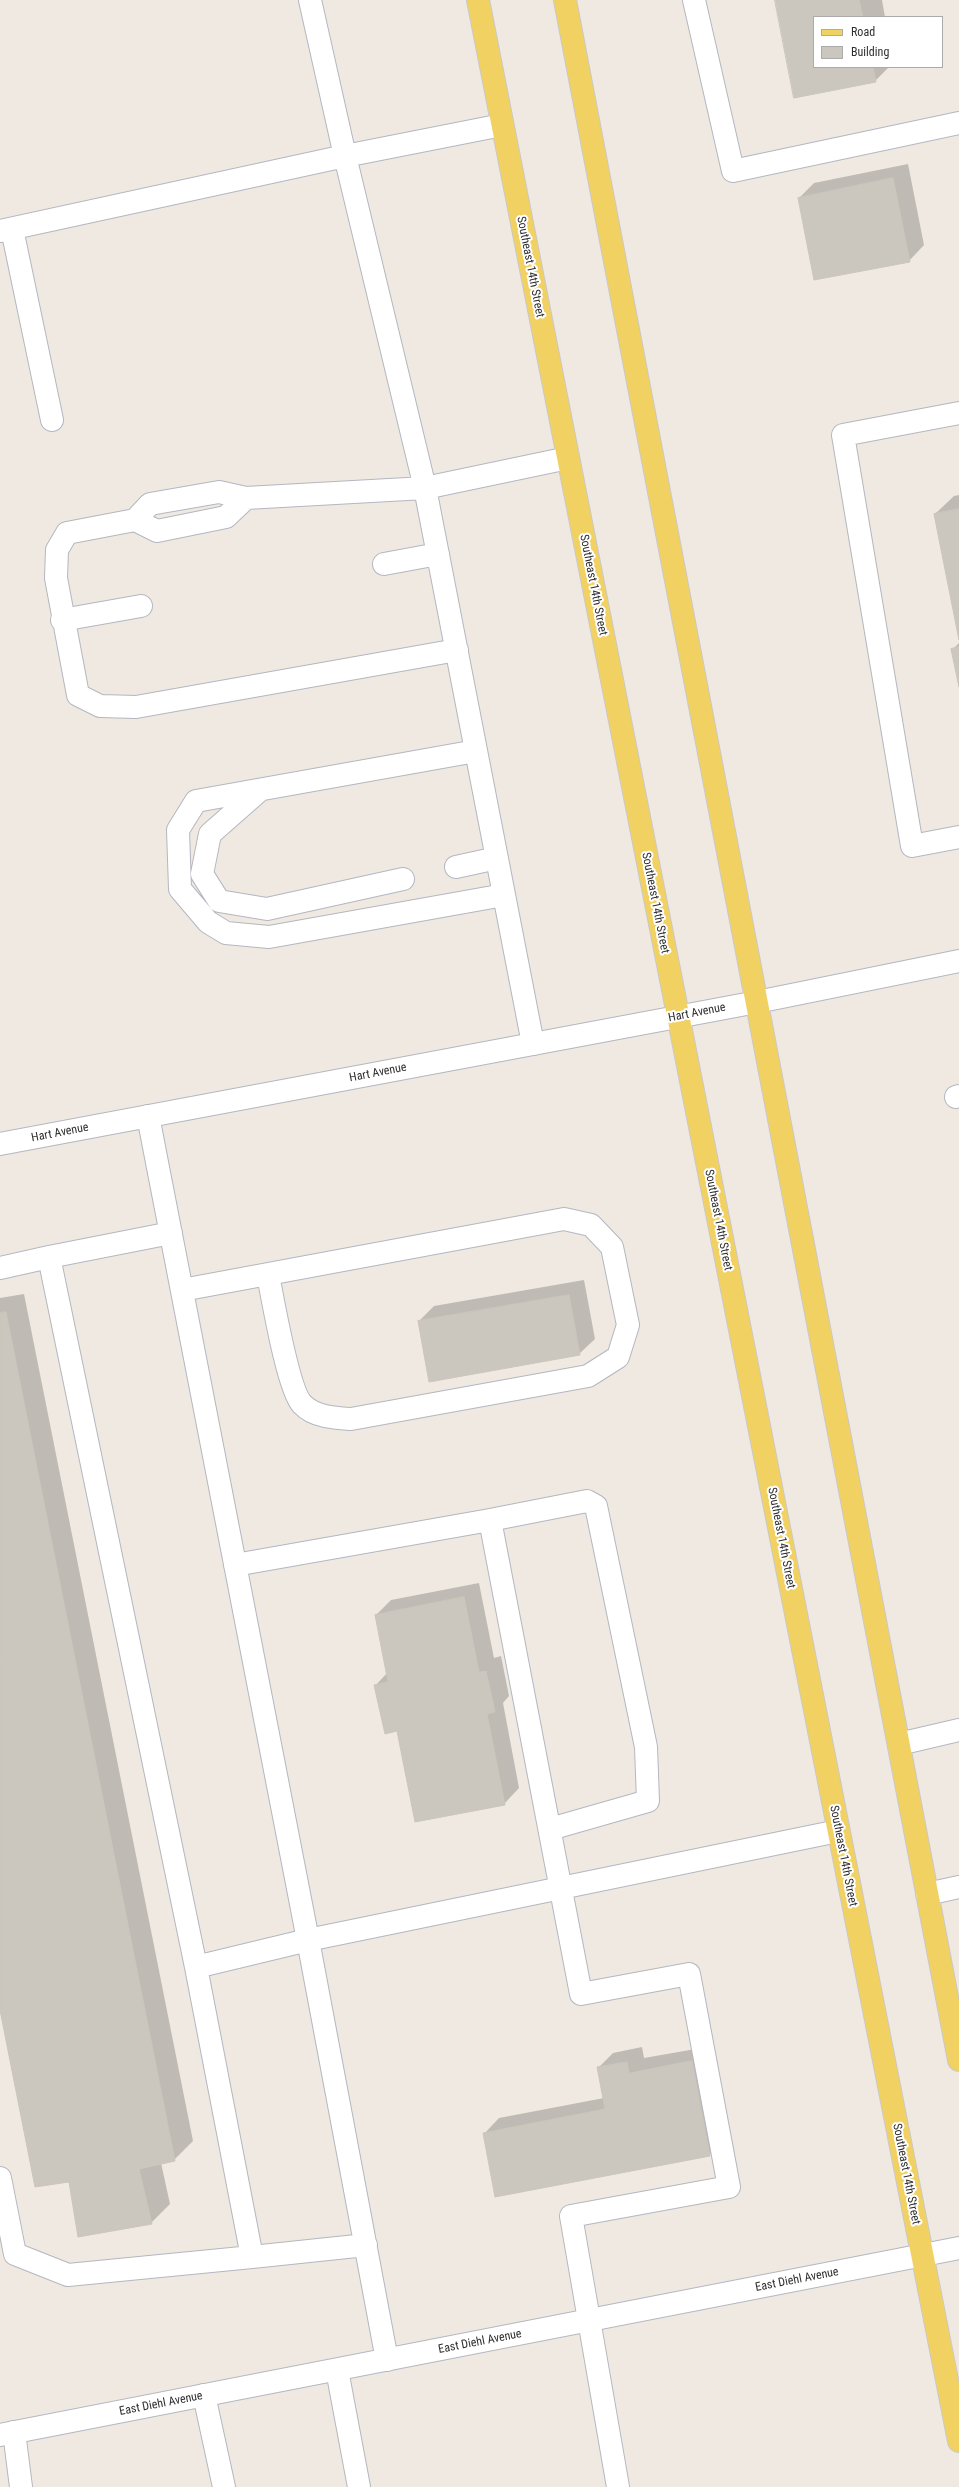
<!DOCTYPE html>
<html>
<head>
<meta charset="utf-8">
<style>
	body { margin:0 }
	#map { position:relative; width:959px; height:2487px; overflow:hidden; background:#efe9e1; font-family:"Roboto Condensed",sans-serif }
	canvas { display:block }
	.legend { position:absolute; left:813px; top:16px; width:130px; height:52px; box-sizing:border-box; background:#fff; border:1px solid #ababab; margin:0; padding:5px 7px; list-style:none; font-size:12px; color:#2e2e2e }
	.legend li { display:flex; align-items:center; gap:8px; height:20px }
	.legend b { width:20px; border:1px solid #ababab }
</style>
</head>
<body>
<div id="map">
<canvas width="959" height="2487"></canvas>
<ul class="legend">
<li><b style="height:5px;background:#f2d163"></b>Road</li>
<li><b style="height:11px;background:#cbc7bf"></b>Building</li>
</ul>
</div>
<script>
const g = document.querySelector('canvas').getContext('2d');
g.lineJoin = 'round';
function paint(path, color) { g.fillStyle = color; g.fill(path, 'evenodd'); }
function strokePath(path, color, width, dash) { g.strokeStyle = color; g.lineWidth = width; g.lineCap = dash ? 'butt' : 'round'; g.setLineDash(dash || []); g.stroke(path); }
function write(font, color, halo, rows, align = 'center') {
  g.font = font + ' "Roboto Condensed",sans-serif'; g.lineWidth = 4; g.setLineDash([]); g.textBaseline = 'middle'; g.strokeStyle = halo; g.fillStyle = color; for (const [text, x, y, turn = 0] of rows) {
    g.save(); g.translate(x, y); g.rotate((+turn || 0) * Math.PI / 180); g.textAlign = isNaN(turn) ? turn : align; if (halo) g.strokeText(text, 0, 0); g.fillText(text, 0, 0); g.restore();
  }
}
paint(new Path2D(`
	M 776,0 L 882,0 L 885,17 L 814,17 L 814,67 L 889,67 L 875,81 L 795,97 Z
	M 908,164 L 924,245 L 909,261 L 799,198 L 814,183 Z
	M 959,495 L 959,635 L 935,514 L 954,496 Z
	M 959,643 L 959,682 L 952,650 Z
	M 584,1280 L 595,1339 L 579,1354 L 419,1321 L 434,1306 Z
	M 24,1294 L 193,2141 L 174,2160 L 161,2163 L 170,2204 L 151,2223 L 70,2180 L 0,2004 L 0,1298 Z
	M 479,1583 L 494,1658 L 501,1656 L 509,1696 L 503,1703 L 519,1788 L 504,1804 L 398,1730 L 376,1685 L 387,1673 L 376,1615 L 391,1600 Z
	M 642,2047 L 644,2058 L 707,2047 L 725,2139 L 709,2155 L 484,2134 L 499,2118 L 604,2098 L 598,2068 L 613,2053 Z`), '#0003');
const building = new Path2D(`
	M 775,0 L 859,0 L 863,17 L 814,17 L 814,67 L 873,67 L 876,82 L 794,98 Z
	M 893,178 L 910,262 L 814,280 L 798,198 Z
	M 959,509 L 959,640 L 934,514 Z
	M 959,647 L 959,687 L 951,649 Z
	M 569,1295 L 580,1355 L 429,1382 L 418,1321 Z
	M 6,1312 L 175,2161 L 139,2169 L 152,2224 L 78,2237 L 69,2182 L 35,2187 L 0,2010 L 0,1313 Z
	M 464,1597 L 479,1672 L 486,1671 L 495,1712 L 487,1714 L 505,1805 L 415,1822 L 397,1731 L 385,1734 L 374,1685 L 388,1682 L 375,1615 Z
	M 692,2061 L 710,2156 L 495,2197 L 483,2133 L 605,2109 L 597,2067 L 627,2062 L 629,2073 Z`);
paint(building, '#cbc7bf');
strokePath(building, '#cbc5ba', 1);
const lane = new Path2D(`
	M 310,0 L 345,156 L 502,125
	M 694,0 L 733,171 L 959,123
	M 12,229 L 52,420
	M 0,231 L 345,156 L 425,488 L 246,498 L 219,492 L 150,504 L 135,520 L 67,533 L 57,550 L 56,578 L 78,695 L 100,706 L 136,707 L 457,650
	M 959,413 L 843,435 L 912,846 L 959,837
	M 135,520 L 157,531 L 226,517 L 246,498
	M 384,564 L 438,554
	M 62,620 L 141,606
	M 476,751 L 196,801 L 178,830 L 180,889 L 208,922 L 226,933 L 269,937 L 504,895
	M 260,790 L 210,834 L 202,874 L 219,901 L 267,909 L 403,879
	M 456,867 L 497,858
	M 757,1002 L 959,961
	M 533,1044 L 425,488 L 568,458
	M 956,1097 L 959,1096
	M 148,1116 L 308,1940 L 838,1831
	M 171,1233 L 49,1257 L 196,1967
	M 0,1268 L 49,1257
	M 182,1290 L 564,1219 L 591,1225 L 612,1247 L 628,1325 L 618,1357 L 588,1376 L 351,1419 C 335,1418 314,1417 302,1404 C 288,1389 273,1300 268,1275
	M 490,1520 L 587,1501 L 596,1506 L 646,1747 L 648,1801 L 550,1829
	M 235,1565 L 490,1520 L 581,1994 L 689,1974 L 729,2187 L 571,2216 L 618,2487
	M 899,1744 L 959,1730
	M 927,1894 L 959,1887
	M 0,2178 L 15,2254 L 68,2275 L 252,2257
	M 366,2245 L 252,2257 L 196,1967 L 308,1940 L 387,2360
	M 337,2370 L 359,2487
	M 204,2395 L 224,2487
	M 14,2432 L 21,2487`);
const street = new Path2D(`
	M 0,1144 L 757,1002
	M 0,2435 L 959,2248`);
const primary = new Path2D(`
	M 478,0 L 959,2441
	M 565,0 L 959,2060`);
strokePath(lane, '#b4b7c1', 24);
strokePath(street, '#b4b7c1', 24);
strokePath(primary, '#c9c9c9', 24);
strokePath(lane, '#fff', 22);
strokePath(street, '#fff', 22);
strokePath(primary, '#f2d163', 22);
write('12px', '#2e2e2e', '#fff', [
	["Southeast 14th Street",530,267,79],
	["Southeast 14th Street",593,585,79],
	["Southeast 14th Street",655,903,79],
	["Hart Avenue",697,1013,-11],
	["Hart Avenue",378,1073,-11],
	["Hart Avenue",60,1133,-11],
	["Southeast 14th Street",718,1220,79],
	["Southeast 14th Street",781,1538,79],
	["Southeast 14th Street",843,1856,79],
	["Southeast 14th Street",906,2174,79],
	["East Diehl Avenue",797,2280,-11],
	["East Diehl Avenue",480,2342,-11],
	["East Diehl Avenue",161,2404,-11]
]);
</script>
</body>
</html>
